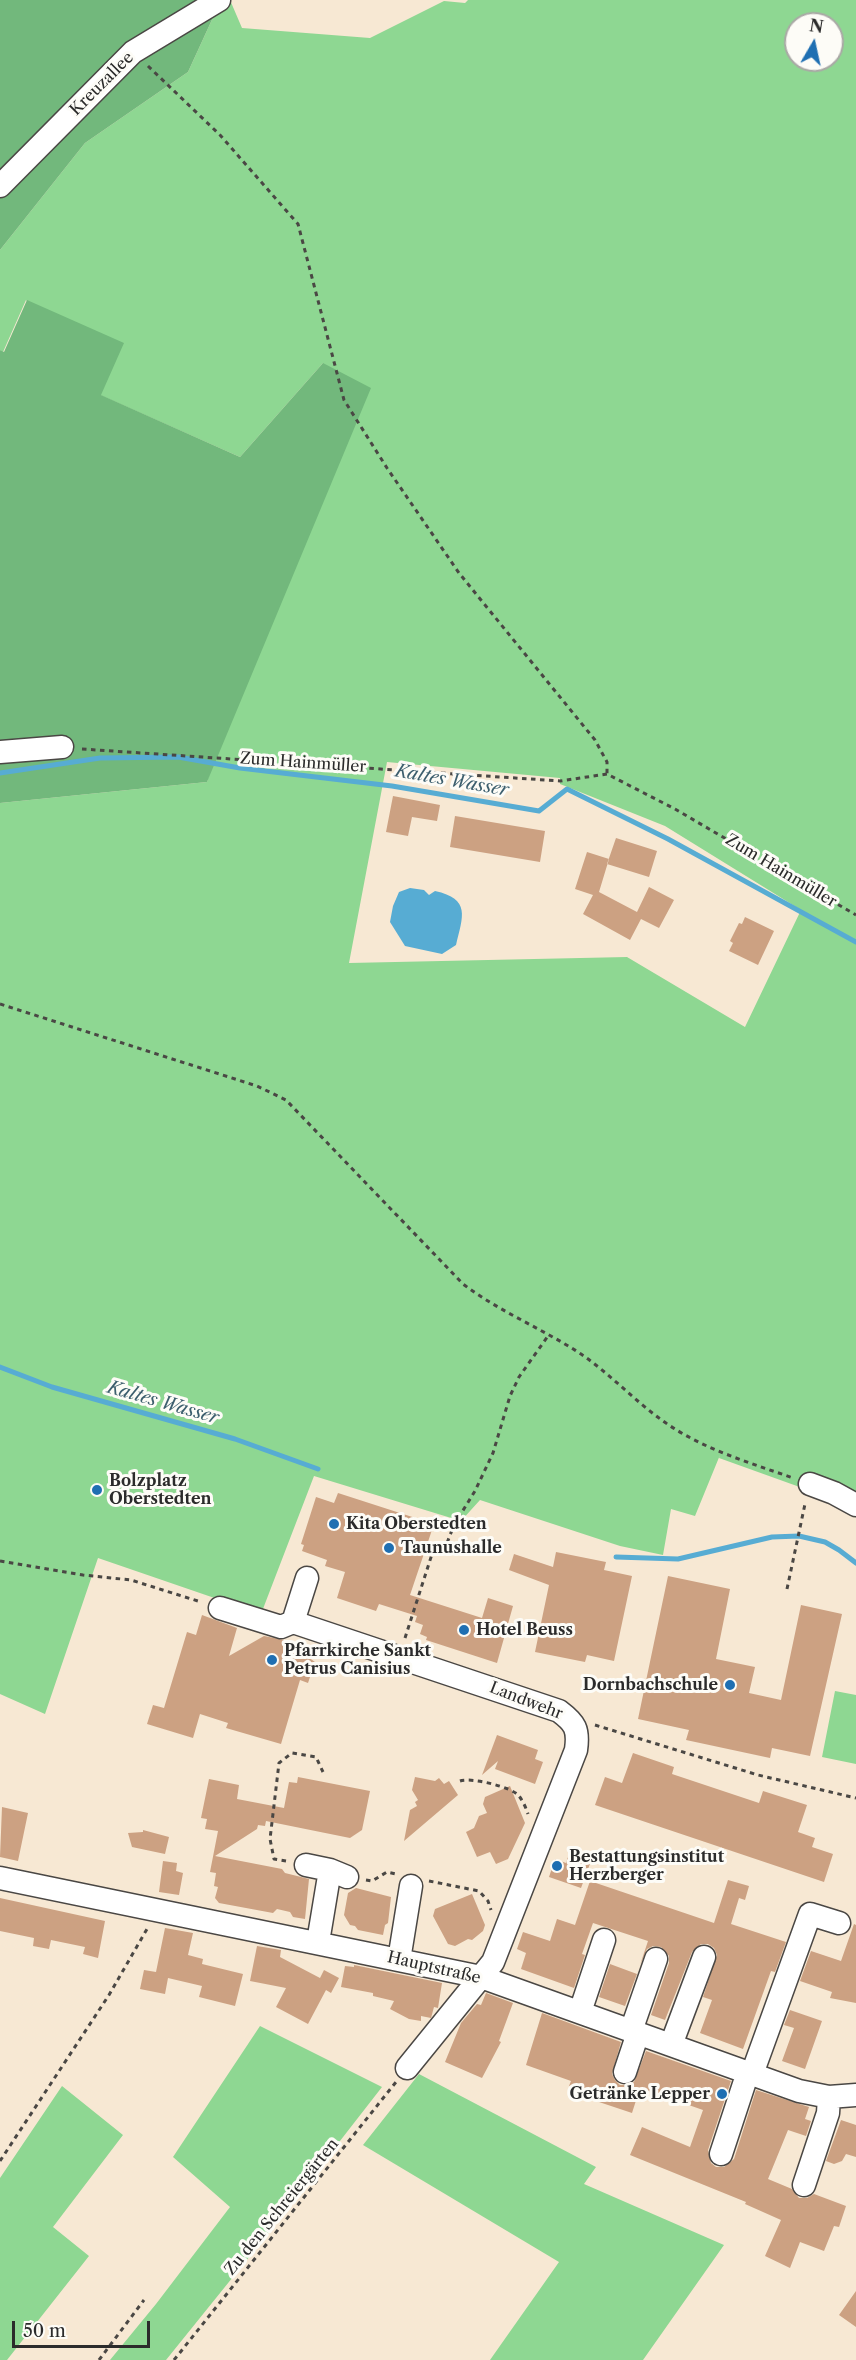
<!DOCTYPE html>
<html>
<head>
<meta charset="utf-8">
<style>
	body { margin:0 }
	#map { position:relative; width:856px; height:2360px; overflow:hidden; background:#f7e8d3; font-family:"Libre Caslon Text",serif }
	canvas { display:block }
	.north { position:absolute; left:784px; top:12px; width:60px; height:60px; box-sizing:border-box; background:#fdfcf7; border:2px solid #a9a8a5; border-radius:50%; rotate:9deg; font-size:16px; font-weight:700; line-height:24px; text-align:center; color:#2b2b2b }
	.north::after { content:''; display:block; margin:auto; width:21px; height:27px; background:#1f6fb2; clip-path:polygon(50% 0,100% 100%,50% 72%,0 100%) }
	.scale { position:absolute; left:12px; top:2321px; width:138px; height:27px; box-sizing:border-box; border:3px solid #2b2b2b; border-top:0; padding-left:8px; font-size:18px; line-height:21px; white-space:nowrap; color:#2b2b2b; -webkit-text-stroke:4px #fdfcf7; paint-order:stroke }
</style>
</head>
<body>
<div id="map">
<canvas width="856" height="2360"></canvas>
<div class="north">N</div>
<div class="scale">50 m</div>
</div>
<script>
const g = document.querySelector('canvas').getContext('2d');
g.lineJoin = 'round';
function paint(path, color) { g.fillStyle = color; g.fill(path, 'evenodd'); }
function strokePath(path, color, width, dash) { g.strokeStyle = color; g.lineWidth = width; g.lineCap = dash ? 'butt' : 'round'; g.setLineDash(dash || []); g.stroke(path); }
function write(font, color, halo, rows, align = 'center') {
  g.font = font + ' "Libre Caslon Text",serif'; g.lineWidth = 6; g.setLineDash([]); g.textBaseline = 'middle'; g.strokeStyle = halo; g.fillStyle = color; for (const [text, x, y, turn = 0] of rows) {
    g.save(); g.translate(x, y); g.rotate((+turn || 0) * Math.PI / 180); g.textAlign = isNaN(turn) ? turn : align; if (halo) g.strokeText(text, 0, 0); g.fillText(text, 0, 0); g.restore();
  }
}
paint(new Path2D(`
	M 221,0 L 230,0 L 242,28 L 370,38 L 444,1 L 465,3 L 468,0 L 856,0 L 856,1515 L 808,1490 L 719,1458 L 720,1455 L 695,1516 L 671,1509 L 663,1555 L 620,1546 L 480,1500 L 461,1521 L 314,1476 L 261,1614 L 98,1558 L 45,1714 L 0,1694 L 0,803 L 207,782 L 323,363 L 240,457 L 100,395 L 26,300 L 3,352 L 0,350 L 0,250 L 85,143 L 188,72 ZM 796,24 L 832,24 L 832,60 L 796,60 ZM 387,762 L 560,778 L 560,784 L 665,826 L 801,910 L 745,1027 L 627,957 L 349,963 Z
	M 835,1691 L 856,1695 L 856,1764 L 822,1757 Z
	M 260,2026 L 382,2087 L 266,2236 L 166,2360 L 110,2360 L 156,2304 L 230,2207 L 173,2157 Z
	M 419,2074 L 596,2167 L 584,2184 L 724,2245 L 643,2360 L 490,2360 L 559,2262 L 363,2145 Z
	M 62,2086 L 123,2135 L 53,2227 L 89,2256 L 7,2360 L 0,2360 L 0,2178 Z`), '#8ed792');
paint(new Path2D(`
	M 0,0 L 221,0 L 188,72 L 85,143 L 0,250 Z
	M 27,300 L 124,343 L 101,395 L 240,457 L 323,363 L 371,388 L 207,782 L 0,803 L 0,350 L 4,352 Z`), '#72b87c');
paint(new Path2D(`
	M 410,888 L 424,890 L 429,895 L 435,891 C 471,899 463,916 456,945 L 442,954 L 405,946 L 390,922 L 393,906 L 399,892 Z`), '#57acd3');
strokePath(new Path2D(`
	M 0,773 L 100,758 L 178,757 L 240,768 L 392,786 L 539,811 L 567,789 L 668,839 L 856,942
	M 0,1367 L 52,1387 L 235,1439 L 318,1469
	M 616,1557 L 678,1559 L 772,1537 L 799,1536 L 825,1542 L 839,1550 L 856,1563`), '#57acd3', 5);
paint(new Path2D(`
	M 393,796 L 440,805 L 437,821 L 412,817 L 408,836 L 386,832 Z
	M 455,816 L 545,831 L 540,862 L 450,847 Z
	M 616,838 L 657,851 L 649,877 L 607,864 Z
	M 587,852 L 609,859 L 599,892 L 637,912 L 649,887 L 674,900 L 659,928 L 641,919 L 630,940 L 583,914 L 593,895 L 575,889 Z
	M 745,917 L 774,931 L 758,965 L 729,951 L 733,943 L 730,941 L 739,923 L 742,924 Z
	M 338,1493 L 434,1524 L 410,1595 L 482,1618 L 488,1598 L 513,1606 L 497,1663 L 426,1640 L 427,1637 L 420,1634 L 423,1625 L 415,1622 L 417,1616 L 379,1604 L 376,1611 L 337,1598 L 345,1572 L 325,1566 L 327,1560 L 302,1551 L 304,1545 L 301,1544 L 316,1497 L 334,1503 Z
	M 556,1552 L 606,1562 L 604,1570 L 632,1576 L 614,1661 L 587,1655 L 585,1662 L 535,1652 L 549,1585 L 509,1570 L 514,1554 L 553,1567 Z
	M 668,1576 L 730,1589 L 716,1659 L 755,1667 L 749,1693 L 781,1700 L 801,1605 L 842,1614 L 810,1756 L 772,1748 L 770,1758 L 686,1740 L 689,1730 L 638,1719 Z
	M 202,1615 L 237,1628 L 229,1656 L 264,1636 L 284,1640 L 315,1662 L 308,1683 L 300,1680 L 281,1744 L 226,1728 L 228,1723 L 200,1714 L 193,1738 L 147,1724 L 153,1705 L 164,1708 L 187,1632 L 196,1635 Z
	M 497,1735 L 538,1750 L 535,1759 L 543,1762 L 535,1784 L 495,1769 L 498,1761 L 482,1775 Z
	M 633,1753 L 674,1767 L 672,1774 L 759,1803 L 763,1791 L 807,1805 L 798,1832 L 815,1838 L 812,1847 L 833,1854 L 824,1882 L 595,1805 L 605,1777 L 622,1783 Z
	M 298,1777 L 370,1791 L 362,1830 L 350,1838 L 266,1821 L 265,1826 L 258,1825 L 257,1829 L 215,1856 L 282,1869 L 285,1873 L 309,1879 L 305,1919 L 293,1917 L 290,1912 L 277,1909 L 273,1913 L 219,1903 L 215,1898 L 218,1887 L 214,1886 L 216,1873 L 210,1872 L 218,1831 L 205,1829 L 207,1819 L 201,1818 L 209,1779 L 239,1785 L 237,1799 L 284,1808 L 289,1782 L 297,1783 Z
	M 415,1777 L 435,1781 L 439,1778 L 444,1784 L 449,1781 L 458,1795 L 404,1841 L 410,1810 L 417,1806 L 415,1802 L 418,1800 L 412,1790 Z
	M 510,1786 L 525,1823 L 508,1859 L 496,1864 L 490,1852 L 477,1857 L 466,1832 L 474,1828 L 479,1816 L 487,1813 L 483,1804 L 485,1797 Z
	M 2,1807 L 28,1813 L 18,1861 L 0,1857 Z
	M 143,1830 L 169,1837 L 165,1854 L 132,1847 L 128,1833 L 143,1832 Z
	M 569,1854 L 591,1861 L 581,1888 L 549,1877 L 555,1859 L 566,1863 Z
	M 163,1861 L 177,1863 L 176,1871 L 183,1873 L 179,1895 L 159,1892 Z
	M 728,1880 L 749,1886 L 745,1900 L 739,1898 L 731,1924 L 786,1942 L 775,1972 L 771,1971 L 743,2049 L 700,2033 L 712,2000 L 703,1997 L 717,1955 L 714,1948 L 708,1944 L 701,1944 L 692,1952 L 665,2020 L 651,2015 L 669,1963 L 669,1956 L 661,1947 L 653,1946 L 647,1949 L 640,1965 L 648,1941 L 593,1923 L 582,1954 L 585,1955 L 574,1988 L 521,1969 L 526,1953 L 517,1949 L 523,1932 L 550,1941 L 557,1919 L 575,1925 L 590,1881 L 714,1923 Z
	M 356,1888 L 391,1897 L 388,1923 L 385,1925 L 383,1935 L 358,1930 L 355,1926 L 350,1925 L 344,1915 L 348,1893 Z
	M 472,1894 L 485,1925 L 483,1931 L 472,1940 L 468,1939 L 455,1946 L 448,1944 L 433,1916 L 435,1909 Z
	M 0,1898 L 105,1921 L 98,1958 L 83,1954 L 85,1947 L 51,1940 L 49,1949 L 33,1946 L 34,1938 L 0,1931 Z
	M 854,1924 L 856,1925 L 856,2003 L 830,1998 L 832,1992 L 800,1981 L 811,1951 L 841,1961 Z
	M 165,1928 L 193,1933 L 188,1955 L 203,1959 L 202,1964 L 243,1974 L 235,2006 L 199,1997 L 202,1986 L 168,1978 L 165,1994 L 140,1989 L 144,1970 L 156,1972 Z
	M 257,1946 L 281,1950 L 280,1957 L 320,1978 L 324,1970 L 339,1978 L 331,1993 L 326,1990 L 308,2024 L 276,2007 L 286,1988 L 250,1981 Z
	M 610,1964 L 637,1974 L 625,2006 L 599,1997 Z
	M 354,1965 L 442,1983 L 438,2008 L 434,2007 L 431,2018 L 421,2016 L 421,2021 L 409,2019 L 390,2009 L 394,2001 L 373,1996 L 373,1993 L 341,1987 L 345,1966 L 354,1967 Z
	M 486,1993 L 513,2003 L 499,2041 L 501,2042 L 482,2078 L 445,2062 L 461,2023 L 477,2004 L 481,2005 Z
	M 790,2010 L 822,2021 L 805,2069 L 782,2061 L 794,2028 L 784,2025 Z
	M 542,2013 L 621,2042 L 612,2074 L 615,2080 L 620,2085 L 627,2085 L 634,2082 L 646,2051 L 731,2081 L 708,2150 L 711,2163 L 716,2167 L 724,2167 L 734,2159 L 756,2090 L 809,2107 L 805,2119 L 811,2121 L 806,2136 L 788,2130 L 768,2179 L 792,2189 L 799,2198 L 807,2198 L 814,2194 L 846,2206 L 839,2227 L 834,2226 L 824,2251 L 800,2242 L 790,2268 L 765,2256 L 781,2220 L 745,2204 L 746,2202 L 630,2155 L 642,2127 L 690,2147 L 703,2110 L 640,2088 L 632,2113 L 590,2099 L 592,2094 L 569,2086 L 571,2081 L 526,2065 Z
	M 841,2120 L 856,2125 L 856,2157 L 846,2154 L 842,2161 L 834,2164 L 826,2161 Z
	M 856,2291 L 856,2327 L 839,2315 Z`), '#cca182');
const minor = new Path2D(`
	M 0,186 L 133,52 L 219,0
	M 0,752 L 62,747
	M 810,1484 L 834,1493 L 856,1505
	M 307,1578 L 293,1622 L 559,1711 C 575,1723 579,1729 576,1750 L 493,1962 L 407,2068
	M 220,1608 L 281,1627 L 293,1622
	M 306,1865 L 330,1870 L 347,1877
	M 0,1878 L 481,1977 L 799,2091 L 829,2097 L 856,2095
	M 318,1942 L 330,1870
	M 399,1960 L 411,1886
	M 580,2012 L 604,1940
	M 631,2031 L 656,1959
	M 671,2045 L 704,1957
	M 625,2072 L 638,2033
	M 752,2074 L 810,1914 L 839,1923
	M 721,2154 L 748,2072
	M 804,2185 L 828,2113 L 829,2097`);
strokePath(minor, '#4a4744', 25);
strokePath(new Path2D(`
	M 148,66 L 220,135 L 298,224 L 344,400 L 387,468 L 459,573 L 595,740 L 607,762 L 607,774
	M 82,749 L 560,781 L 607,774 L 675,809 L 856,915
	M 0,1004 L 257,1086 L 286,1100 L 463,1284 C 500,1312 543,1329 581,1354 C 610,1374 635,1401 663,1421 C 702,1449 748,1462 793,1478
	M 0,1561 L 83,1575 L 131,1580 L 201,1602
	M 787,1589 L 805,1504
	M 405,1638 L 433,1551 L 447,1543 L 454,1525 L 475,1491 L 493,1453 L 510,1396 L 519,1377 L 548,1336
	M 595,1725 L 758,1775 L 856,1798
	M 460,1781 C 471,1777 512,1787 519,1796 C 523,1801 526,1808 528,1814
	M 286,1861 L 274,1859 L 270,1839 L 279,1763 L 292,1753 L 316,1757 L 323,1772
	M 366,1880 L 372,1881 L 387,1872 L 396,1874
	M 429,1881 L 479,1891 L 488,1901 L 491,1910
	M 0,2161 L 109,1995 L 147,1929
	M 99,2360 L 144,2300
	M 174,2360 L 396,2082`), '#4a4744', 3, [4.5, 4.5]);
strokePath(minor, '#fff', 22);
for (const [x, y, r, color] of [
	[97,1490,6,"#1f6fb2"],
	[334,1524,6,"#1f6fb2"],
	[389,1548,6,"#1f6fb2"],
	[464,1630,6,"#1f6fb2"],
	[272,1660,6,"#1f6fb2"],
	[730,1685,6,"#1f6fb2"],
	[557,1866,6,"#1f6fb2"],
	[722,2094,6,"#1f6fb2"]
]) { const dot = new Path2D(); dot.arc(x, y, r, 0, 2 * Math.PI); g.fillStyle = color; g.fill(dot); strokePath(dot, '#fdfcf7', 2); }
write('16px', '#2b2b2b', '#fdfcf7', [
	["Kreuzallee",102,84,-45],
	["Zum Hainmüller",303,763,4],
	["Zum Hainmüller",781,871,31],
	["Landwehr",526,1701,21],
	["Hauptstraße",434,1968,13],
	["Zu den Schreiergärten",282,2207,-51]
]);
write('bold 16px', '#2b2b2b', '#fdfcf7', [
	["Bolzplatz",109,1481],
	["Oberstedten",109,1499],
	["Kita Oberstedten",346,1524],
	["Taunushalle",401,1548],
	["Hotel Beuss",476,1630],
	["Pfarrkirche Sankt",284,1651],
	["Petrus Canisius",284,1669],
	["Dornbachschule",718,1685,"right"],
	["Bestattungsinstitut",569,1857],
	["Herzberger",569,1875],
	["Getränke Lepper",710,2094,"right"]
], 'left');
write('italic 18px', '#3d5f6e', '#fdfcf7', [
	["Kaltes Wasser",452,781,10],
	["Kaltes Wasser",163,1403,16]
]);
</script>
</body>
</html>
